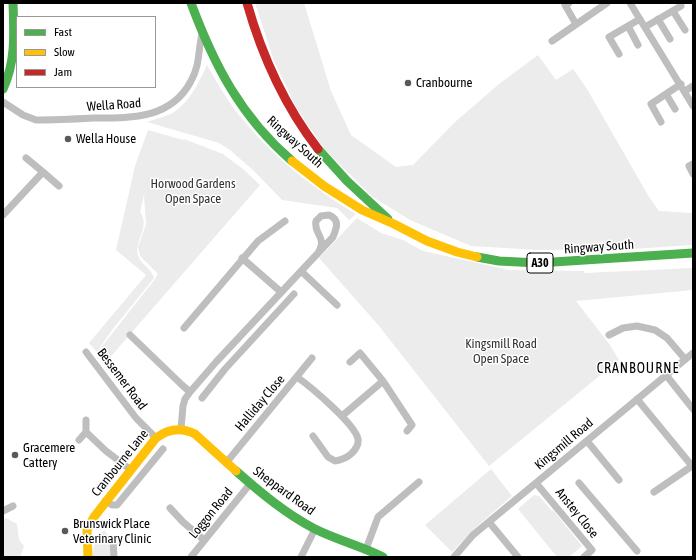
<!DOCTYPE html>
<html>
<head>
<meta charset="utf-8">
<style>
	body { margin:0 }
	#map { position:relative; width:696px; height:560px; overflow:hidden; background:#fff; font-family:"Asap Condensed",sans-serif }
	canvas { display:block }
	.frame { position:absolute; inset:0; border:4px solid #000; pointer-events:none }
	.legend { position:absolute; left:16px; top:16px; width:140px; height:72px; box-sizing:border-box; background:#fff; border:1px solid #999; margin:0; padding:5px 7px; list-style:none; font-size:12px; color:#000 }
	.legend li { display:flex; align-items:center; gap:8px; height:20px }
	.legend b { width:20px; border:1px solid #999 }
</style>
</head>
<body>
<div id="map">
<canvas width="696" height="560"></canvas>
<div class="frame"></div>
<ul class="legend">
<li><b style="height:5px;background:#4caf50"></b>Fast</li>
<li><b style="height:5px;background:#ffc107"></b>Slow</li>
<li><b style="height:5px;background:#c62828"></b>Jam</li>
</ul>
</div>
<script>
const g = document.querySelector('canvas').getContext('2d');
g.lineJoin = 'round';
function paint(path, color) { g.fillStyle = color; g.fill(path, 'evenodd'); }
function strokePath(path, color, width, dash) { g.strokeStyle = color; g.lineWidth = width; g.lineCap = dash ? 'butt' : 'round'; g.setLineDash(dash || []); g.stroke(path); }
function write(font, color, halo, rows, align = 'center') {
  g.font = font + ' "Asap Condensed",sans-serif'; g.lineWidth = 3; g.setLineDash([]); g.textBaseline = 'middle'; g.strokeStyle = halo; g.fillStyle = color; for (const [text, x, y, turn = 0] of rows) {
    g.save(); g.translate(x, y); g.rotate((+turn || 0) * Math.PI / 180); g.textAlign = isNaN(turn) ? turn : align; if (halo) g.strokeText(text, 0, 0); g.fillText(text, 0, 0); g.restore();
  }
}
paint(new Path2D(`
	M 255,3 L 304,3 L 331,91 L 351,135 L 396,167 L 413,165 L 455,122 L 499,84 L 538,55 L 556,80 L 573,69 L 587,89 L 649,197 L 659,211 L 693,213 L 693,245 L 632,249 L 538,250 L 471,246 L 410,220 L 373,197 L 325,150 L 296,107 L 274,61 Z
	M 207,65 C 218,84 229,104 244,121 C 275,159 314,189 356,214 L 349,220 L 337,208 L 282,200 L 254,171 L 230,150 L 219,143 L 147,122 C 157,118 169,117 178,109 C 191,99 200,80 207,65 Z
	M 148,130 L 183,140 L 184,139 L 223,154 L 243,169 L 260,185 L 106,362 L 96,354 L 155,279 L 158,274 L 140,256 L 138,247 L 146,224 L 144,195 L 140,212 C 151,227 134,239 138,255 C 139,263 151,267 154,278 L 112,330 L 97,352 L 89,343 L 146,275 L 116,250 L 135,166 Z
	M 357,218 L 381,233 L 403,240 L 423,251 L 509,270 L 584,271 L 584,273 L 693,268 L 693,290 L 576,301 L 610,345 L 619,360 L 489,466 L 379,326 L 319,258 Z
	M 491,469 L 512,496 L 475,528 L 452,552 L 425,525 Z
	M 534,495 L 539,496 L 552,511 L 553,510 L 582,546 L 569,557 L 557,557 L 518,509 Z
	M 6,518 L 17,524 L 19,540 L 24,546 L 20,557 L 3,557 L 3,520 Z
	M 104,530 L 111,539 L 111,557 L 92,557 L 95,539 Z`), '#ececec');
strokePath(new Path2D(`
	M 569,3 L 565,5 L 576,24
	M 630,3 L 693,106
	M 673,11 L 685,30
	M 658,19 L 670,39
	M 628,26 L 638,45
	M 645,27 L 681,6
	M 552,41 L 607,3
	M 619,54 L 609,37 L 640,19
	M 685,91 L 693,86
	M 666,94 L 675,109
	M 3,102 L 23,115 L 36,120 C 56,120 75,119 94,118 C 132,118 171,119 191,81 C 200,65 198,51 202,34
	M 661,122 L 651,104 L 681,84
	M 26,158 L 43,172
	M 693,164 L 689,166 L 693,174
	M 3,215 L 43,172 L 59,186
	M 242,258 L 281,292
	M 301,271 L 337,305
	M 184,328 L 258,241 L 285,221
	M 130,335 L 182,385 L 190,392
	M 609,335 L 623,328 L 637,326 L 655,330 L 667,338 L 685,359
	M 86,352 L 136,418 L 156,438
	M 350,362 L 360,353 L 383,381 L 412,425 L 407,431
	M 666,375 L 693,409
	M 297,377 C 311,387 355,424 358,439 C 359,445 356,449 352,453 C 347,458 342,460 335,461 L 328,457 L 313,436
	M 202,398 L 225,369 L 294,294
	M 637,399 L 692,466 L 654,492
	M 342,416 L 383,381
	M 181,429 L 183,406 L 185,399 L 190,392 L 216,362 L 333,237 C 337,227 340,220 329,215 L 321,216 L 316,221 C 313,235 328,236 318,253
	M 86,432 L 106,451 L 131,470
	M 79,440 L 86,432 L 86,420
	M 587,441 L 619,480
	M 226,463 L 312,358
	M 536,483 L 592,550 L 584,557
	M 579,483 L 637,551
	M 105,501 L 112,505 L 117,505 L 163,449
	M 170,508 L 183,522 L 204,540
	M 3,511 L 13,506
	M 489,522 L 518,557
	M 113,540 L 114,557
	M 366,549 L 378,517 L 419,482
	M 191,557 L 250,484
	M 301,557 L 315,529
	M 454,557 L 473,535 L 693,353`), '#bebebe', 7);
strokePath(new Path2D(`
	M 191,3 C 214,65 241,117 292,161
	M 3,89 C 16,61 14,33 13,3
	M 318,149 L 347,181 L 388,219
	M 477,257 L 499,261 L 538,263 L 693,253
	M 236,471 C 261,493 286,514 315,529 C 337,540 361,546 383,557`), '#4caf50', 9);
strokePath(new Path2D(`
	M 292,161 L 324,186 L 362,210 L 394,224 L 427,241 L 457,252 L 477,257
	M 88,557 L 87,530 L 94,517 L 156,438 C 168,429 181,427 195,434 L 236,471`), '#ffc107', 9);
strokePath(new Path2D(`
	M 247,3 C 262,56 284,105 318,149`), '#c62828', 9);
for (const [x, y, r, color] of [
	[408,83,4,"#595959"],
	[68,139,4,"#595959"],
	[15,455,4,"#595959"],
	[65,531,4,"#595959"]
]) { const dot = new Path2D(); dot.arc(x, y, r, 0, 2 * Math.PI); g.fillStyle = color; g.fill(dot); strokePath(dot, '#fff', 1.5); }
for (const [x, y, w] of [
	[540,263,26]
]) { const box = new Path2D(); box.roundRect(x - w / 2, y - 10, w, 20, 3); g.fillStyle = '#fff'; g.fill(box); strokePath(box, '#000', 1); }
write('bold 12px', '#000', null, [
	["A30",540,263]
]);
write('13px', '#000', '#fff', [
	["Cranbourne",416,83],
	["Wella House",76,139],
	["Gracemere",23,448],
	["Cattery",23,463],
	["Brunswick Place",73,524],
	["Veterinary Clinic",73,539]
], 'left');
write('13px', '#000', '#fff', [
	["Wella Road",114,105,-4],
	["Ringway South",295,142,42],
	["Ringway South",599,247,-4],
	["Bessemer Road",122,379,53],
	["Halliday Close",260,403,-50],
	["Kingsmill Road",564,444,-40],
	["Cranbourne Lane",120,463,-51],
	["Sheppard Road",284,491,36],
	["Loggon Road",211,513,-51],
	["Anstey Close",577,513,51]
]);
write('13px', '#333', '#fff', [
	["Horwood Gardens",193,184],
	["Open Space",193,199],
	["Kingsmill Road",501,344],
	["Open Space",501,359]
]);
g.letterSpacing = '1px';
write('14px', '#000', '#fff', [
	["CRANBOURNE",638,369]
]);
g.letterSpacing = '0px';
</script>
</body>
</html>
